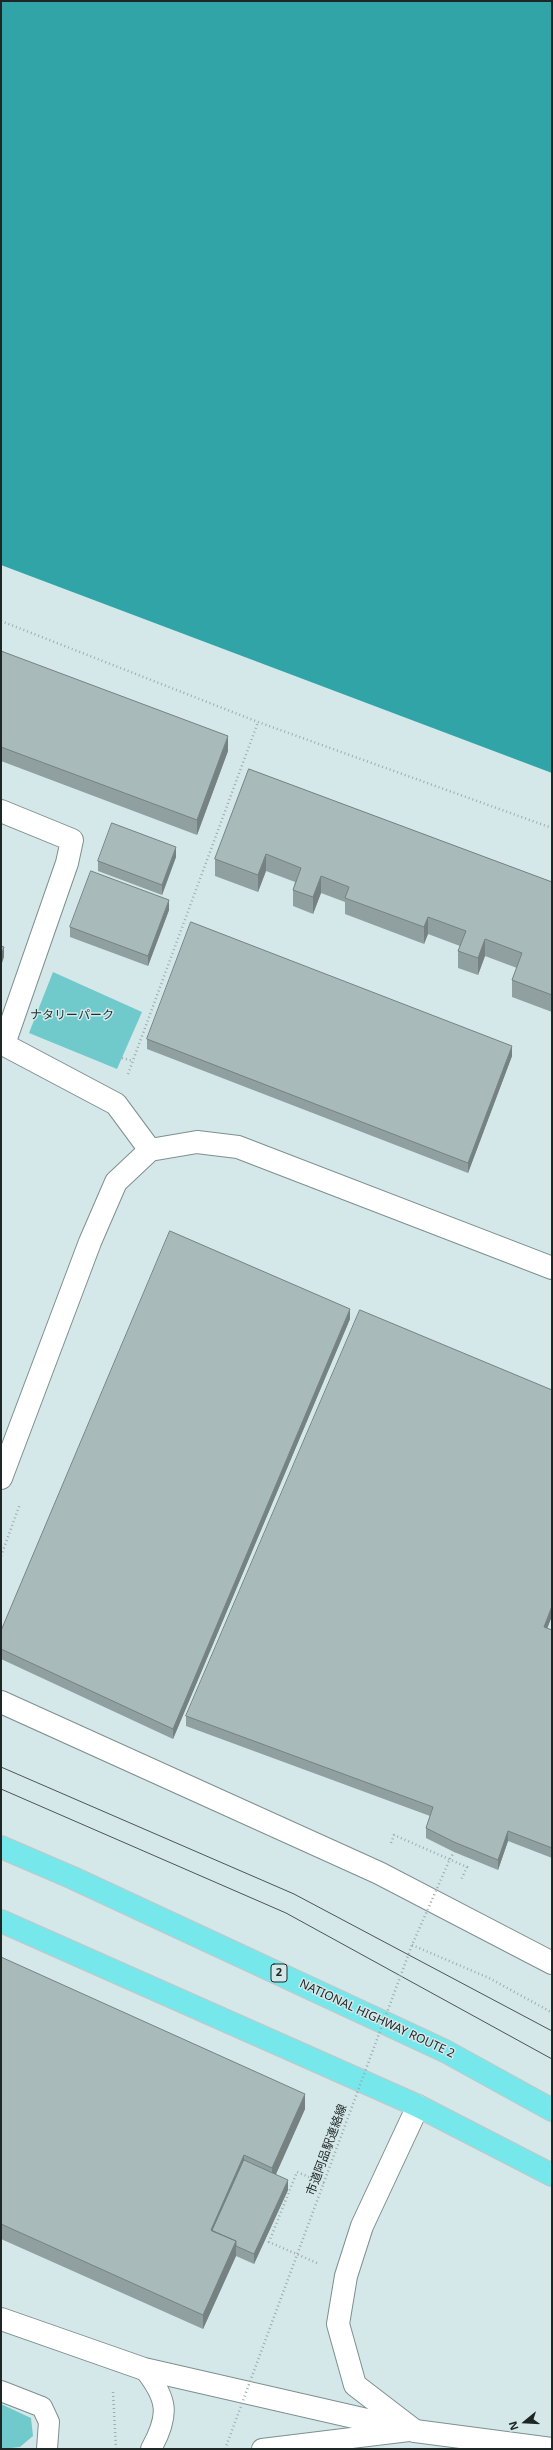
<!DOCTYPE html>
<html>
<head>
<meta charset="utf-8">
<style>
	body { margin:0 }
	#map { position:relative; width:553px; height:2450px; overflow:hidden; background:#d5e8e9; font-family:"Noto Sans",sans-serif }
	canvas { display:block }
	.frame { position:absolute; inset:0; border:2px solid #1f2626; pointer-events:none }
	.north { position:absolute; left:505px; top:2402px; width:40px; height:40px; -webkit-text-stroke:3px #d5e8e9; paint-order:stroke; rotate:252deg; font-size:11px; font-weight:700; line-height:16px; text-align:center; color:#1f2626 }
	.north::after { content:''; display:block; margin:auto; width:14px; height:18px; background:#1f2626; clip-path:polygon(50% 0,100% 100%,50% 72%,0 100%) }
</style>
</head>
<body>
<div id="map">
<canvas width="553" height="2450"></canvas>
<div class="frame"></div>
<div class="north">N</div>
</div>
<script>
const g = document.querySelector('canvas').getContext('2d');
g.lineJoin = 'round';
function paint(path, color) { g.fillStyle = color; g.fill(path, 'evenodd'); }
function strokePath(path, color, width, dash) { g.strokeStyle = color; g.lineWidth = width; g.lineCap = dash ? 'butt' : 'round'; g.setLineDash(dash || []); g.stroke(path); }
function write(font, color, halo, rows, align = 'center') {
  g.font = font + ' "Noto Sans","Noto Sans JP",sans-serif'; g.lineWidth = 3; g.setLineDash([]); g.textBaseline = 'middle'; g.strokeStyle = halo; g.fillStyle = color; for (const [text, x, y, turn = 0] of rows) {
    g.save(); g.translate(x, y); g.rotate((+turn || 0) * Math.PI / 180); g.textAlign = isNaN(turn) ? turn : align; if (halo) g.strokeText(text, 0, 0); g.fillText(text, 0, 0); g.restore();
  }
}
paint(new Path2D(`
	M 53,972 L 142,1012 L 117,1069 L 29,1033 Z
	M 1,2404 L 31,2418 L 33,2436 L 20,2447 L 1,2449 Z`), '#70cacc');
paint(new Path2D(`
	M 1,1 L 552,1 L 552,773 L 1,565 Z`), '#31a4a7');
const service = new Path2D(`
	M 144,2369 C 168,2399 170,2415 151,2449
	M 1,2391 L 42,2407 L 49,2422 L 47,2449
	M 262,2449 L 409,2431`);
const minor = new Path2D(`
	M 1,811 L 72,840 L 67,863 L 4,1044
	M 1,1043 L 116,1104 L 150,1150
	M 1,1702 L 379,1873 L 552,1963
	M 415,2431 L 355,2385 L 338,2324 L 346,2276 L 362,2226 L 418,2106`);
const tertiary = new Path2D(`
	M 1,1478 L 90,1242 L 116,1182 L 150,1150 L 197,1142 L 238,1147 L 552,1268
	M 1,2319 L 144,2369 L 415,2431 L 552,2449`);
const trunk = new Path2D(`
	M 1,1847 L 73,1878 L 445,2051 L 552,2110
	M 1,1921 L 418,2106 L 552,2175`);
strokePath(service, '#7e8f8f', 22);
strokePath(minor, '#7e8f8f', 24);
strokePath(tertiary, '#7e8f8f', 24);
strokePath(trunk, '#c5c7c7', 24);
strokePath(new Path2D(`
	M 1,621 L 258,722 L 552,828
	M 122,1058 L 133,1061
	M 128,1074 L 258,722
	M 1,1556 L 20,1504
	M 391,1843 L 394,1835 L 467,1867 L 461,1880
	M 450,1859 L 454,1852
	M 412,1945 L 489,1978 L 551,2012
	M 317,2263 L 269,2242 L 297,2172 L 324,2183
	M 113,2392 L 116,2449`), '#9dacad', 2.5, [1, 3]);
strokePath(service, '#fff', 20);
strokePath(minor, '#fff', 22);
strokePath(tertiary, '#fff', 22);
strokePath(trunk, '#76e8eb', 22);
strokePath(new Path2D(`
	M 1,1767 L 294,1894 L 552,2031
	M 1,1789 L 286,1913 L 552,2059`), '#4b5555', 1);
strokePath(new Path2D(`
	M 225,2449 L 412,1945 L 450,1859`), '#9dacad', 2.5, [1, 3]);
paint(new Path2D(`
	M 1,651 L 228,751 L 197,835 L 1,761 Z
	M 249,769 L 552,882 L 552,1012 L 512,997 L 512,980 L 517,968 L 485,956 L 478,975 L 458,968 L 458,951 L 460,946 L 428,934 L 424,944 L 345,914 L 345,902 L 321,893 L 313,914 L 293,906 L 293,890 L 295,882 L 266,871 L 258,892 L 215,876 L 215,859 Z
	M 176,857 L 162,895 L 98,871 L 98,861 Z
	M 169,910 L 148,966 L 70,937 L 70,927 Z
	M 147,1039 L 512,1056 L 468,1173 L 147,1049 Z
	M 350,1319 L 173,1739 L 1,1659 L 1,1631 Z
	M 552,1390 L 552,1616 L 547,1628 L 552,1630 L 552,1858 L 508,1841 L 498,1870 L 454,1852 L 426,1838 L 426,1828 L 430,1816 L 186,1726 L 186,1716 Z
	M 1,1957 L 305,2109 L 276,2174 L 288,2190 L 254,2264 L 236,2256 L 203,2329 L 1,2239 Z`), '#90a0a0');
paint(new Path2D(`
	M 228,736 L 228,751 L 197,835 L 197,820 Z
	M 176,847 L 176,857 L 162,895 L 162,885 Z
	M 266,854 L 266,871 L 258,892 L 258,875 Z
	M 321,876 L 321,893 L 313,914 L 313,897 Z
	M 169,900 L 169,910 L 148,966 L 148,956 Z
	M 428,917 L 428,934 L 424,944 L 424,927 Z
	M 485,939 L 485,956 L 478,975 L 478,958 Z
	M 4,947 L 4,957 L 1,966 L 1,956 Z
	M 512,1046 L 512,1056 L 468,1173 L 468,1163 Z
	M 350,1309 L 350,1319 L 173,1739 L 173,1729 Z
	M 552,1606 L 552,1616 L 544,1637 L 544,1627 Z
	M 508,1831 L 508,1841 L 498,1870 L 498,1860 Z
	M 305,2094 L 305,2109 L 272,2183 L 272,2168 Z
	M 244,2155 L 244,2170 L 214,2237 L 211,2230 Z
	M 288,2180 L 288,2190 L 254,2264 L 254,2254 Z
	M 236,2241 L 236,2256 L 203,2329 L 203,2315 Z`), '#768282');
const building = new Path2D(`
	M 1,651 L 228,736 L 197,820 L 1,747 Z
	M 249,769 L 552,882 L 552,995 L 512,980 L 522,953 L 485,939 L 478,958 L 458,951 L 466,931 L 428,917 L 424,927 L 345,898 L 349,887 L 321,876 L 313,897 L 293,890 L 301,868 L 266,854 L 258,875 L 215,859 Z
	M 112,823 L 176,847 L 162,885 L 98,861 Z
	M 91,871 L 169,900 L 148,956 L 70,927 Z
	M 191,922 L 512,1046 L 468,1163 L 147,1039 Z
	M 1,946 L 4,947 L 1,956 Z
	M 170,1231 L 350,1309 L 173,1729 L 1,1649 L 1,1631 Z
	M 360,1310 L 552,1390 L 552,1606 L 544,1627 L 552,1630 L 552,1848 L 508,1831 L 498,1860 L 454,1842 L 426,1828 L 433,1807 L 186,1716 Z
	M 1,1957 L 305,2094 L 272,2168 L 244,2155 L 211,2230 L 236,2241 L 203,2315 L 1,2224 Z
	M 244,2160 L 288,2180 L 254,2254 L 236,2246 L 236,2241 L 212,2231 Z`);
paint(building, '#a8baba');
strokePath(building, '#768282', 1);
for (const [x, y, w] of [
	[279,1973,16]
]) { const box = new Path2D(); box.roundRect(x - w / 2, y - 9, w, 18, 3); g.fillStyle = '#d5e8e9'; g.fill(box); strokePath(box, '#1f2626', 1); }
write('bold 11px', '#1f2626', null, [
	["2",279,1973]
]);
write('12px', '#173030', '#d5e8e9', [
	["ナタリーパーク",72,1016]
]);
write('12px', '#1f2626', '#d5e8e9', [
	["NATIONAL HIGHWAY ROUTE 2",377,2019,25],
	["市道阿品駅連絡線",327,2150,-70]
]);
</script>
</body>
</html>
